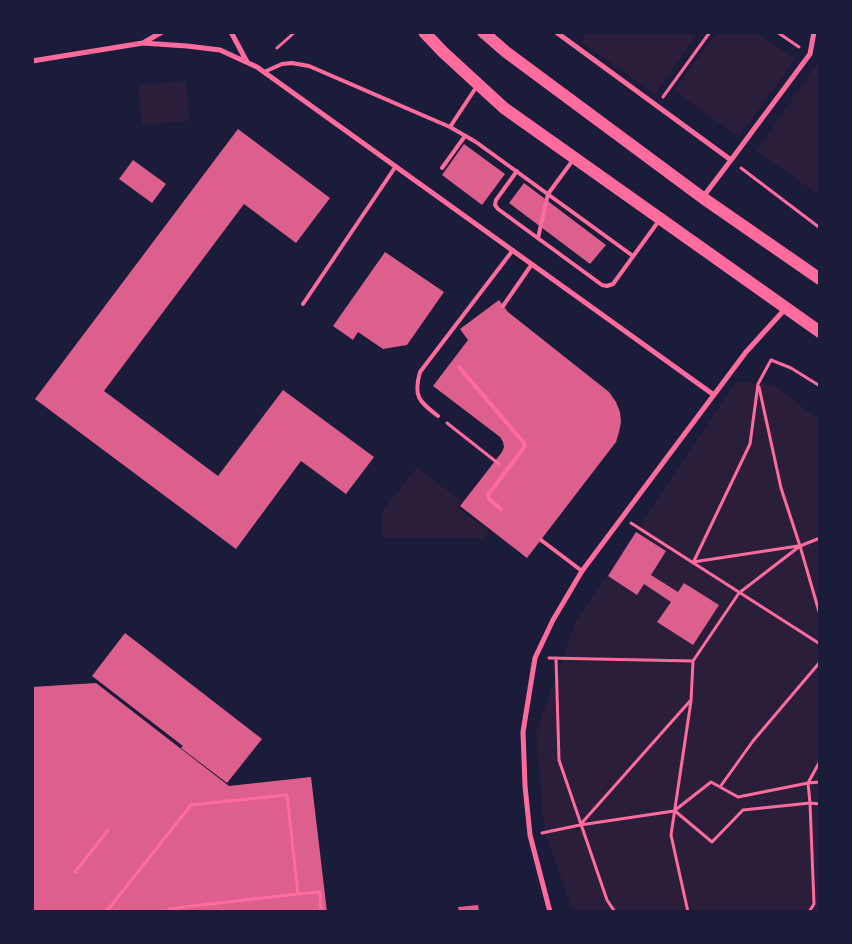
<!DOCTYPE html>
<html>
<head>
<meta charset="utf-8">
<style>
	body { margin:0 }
	#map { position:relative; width:852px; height:944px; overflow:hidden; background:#1b1b3a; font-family:"IBM Plex Sans",sans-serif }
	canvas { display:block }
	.frame { position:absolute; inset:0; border:34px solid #1b1b3a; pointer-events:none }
</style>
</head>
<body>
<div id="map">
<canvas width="852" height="944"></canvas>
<div class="frame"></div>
</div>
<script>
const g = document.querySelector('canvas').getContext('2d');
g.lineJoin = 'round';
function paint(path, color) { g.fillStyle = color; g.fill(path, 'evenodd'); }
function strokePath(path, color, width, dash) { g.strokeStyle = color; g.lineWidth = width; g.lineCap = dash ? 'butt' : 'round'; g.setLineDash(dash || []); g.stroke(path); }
paint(new Path2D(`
	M 587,33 L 587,32 L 698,33 L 655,94 L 581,42 Z
	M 716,33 L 757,33 L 795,59 L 739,137 L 674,91 Z
	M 819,60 L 820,195 L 819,195 L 757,151 Z
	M 186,81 L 190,121 L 142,125 L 138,85 Z
	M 737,381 L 776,386 L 819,420 L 819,911 L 573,911 L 545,833 L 536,733 L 575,623 Z
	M 417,467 L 461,501 L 457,507 L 489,532 L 483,541 L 477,537 L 383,537 L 383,511 Z`), '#2a1e3b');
paint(new Path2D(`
	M 238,129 L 330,198 L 296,243 L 244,204 L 104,391 L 218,476 L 283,390 L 374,457 L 346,494 L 301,461 L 236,549 L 35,399 Z
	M 464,144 L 505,174 L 482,205 L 442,175 Z
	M 133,160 L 166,184 L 152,203 L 119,179 Z
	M 524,183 L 606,245 L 590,264 L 509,203 Z
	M 385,252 L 444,292 L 407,345 L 383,349 L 358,332 L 353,340 L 333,326 Z
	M 499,300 L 508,312 L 609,392 L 616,402 L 620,412 L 621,422 L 619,432 L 616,442 L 527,558 L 460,506 L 502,452 L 504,447 L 503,442 L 500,437 L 433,386 L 468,340 L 460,329 Z
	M 636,532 L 666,551 L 651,575 L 678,592 L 684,583 L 719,605 L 693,645 L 657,622 L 671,602 L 644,584 L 637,595 L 608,576 Z
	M 125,633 L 262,739 L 227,783 L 181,748 L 183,746 L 92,676 Z
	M 96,683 L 229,786 L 311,777 L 327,912 L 32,912 L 32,687 Z
	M 478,905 L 479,912 L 459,912 L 458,907 Z`), '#dd5f8e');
strokePath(new Path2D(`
	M 777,32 L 799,47
	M 277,48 L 295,32
	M 663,97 L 710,32
	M 741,168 L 820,228
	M 759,387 L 781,488 L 800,546 L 820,615
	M 447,423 L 499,464
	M 631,523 L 820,644
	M 693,562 L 798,546
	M 693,563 L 750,444 L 758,384 L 771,360 L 791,368 L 820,386
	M 549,658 L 693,661
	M 556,658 L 559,760 L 607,900 L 615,912
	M 720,787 L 753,741 L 820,662
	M 675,811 L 712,842 L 743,810 L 810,803 L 820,804
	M 580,825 L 690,701
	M 542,833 L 580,825 L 674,811 L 711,782 L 738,797 L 808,783 L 820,782
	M 75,872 L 108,830
	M 298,894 L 320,892 L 321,912
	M 106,912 L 191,805 L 287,795 L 298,894 L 175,908 L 175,912
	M 167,912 L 169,909 L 175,908
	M 688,912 L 671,835 L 691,701 L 693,661 L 739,593 L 800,546 L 820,538
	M 809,912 L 814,904 L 810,803 L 808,783 L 820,761`), '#ff6b9d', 3);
strokePath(new Path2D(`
	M 264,72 L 282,64 L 292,63 L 309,66 L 450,127
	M 477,86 L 450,127 L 476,142 L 633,256
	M 442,168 L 465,136
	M 517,171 L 496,200 L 495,205 L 498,209 L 602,285 L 607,286 L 613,284 L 658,222
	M 538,238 L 548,194 L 573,160
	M 303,304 L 396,166
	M 503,306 L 532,264
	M 459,367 L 524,443 L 525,446 L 488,495 L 489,499 L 501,509
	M 438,416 C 419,401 413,397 420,372 L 513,250
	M 541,540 L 582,571`), '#ff6b9d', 4);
strokePath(new Path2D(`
	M 231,32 L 247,62
	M 556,32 L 731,160 L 810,54 L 814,32
	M 143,43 L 187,46 L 220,50 L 257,67 L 714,395
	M 32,61 L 143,43 L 162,32
	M 703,197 L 731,160
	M 550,912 L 530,835 L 525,786 L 523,732 L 535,658 L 553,620 L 582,571 L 746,352 L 786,308`), '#ff6b9d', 5);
strokePath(new Path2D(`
	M 424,32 L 443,52 L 504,108 L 820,332
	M 483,32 L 506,52 L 703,198 L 820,279`), '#ff6b9d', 12);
</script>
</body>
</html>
